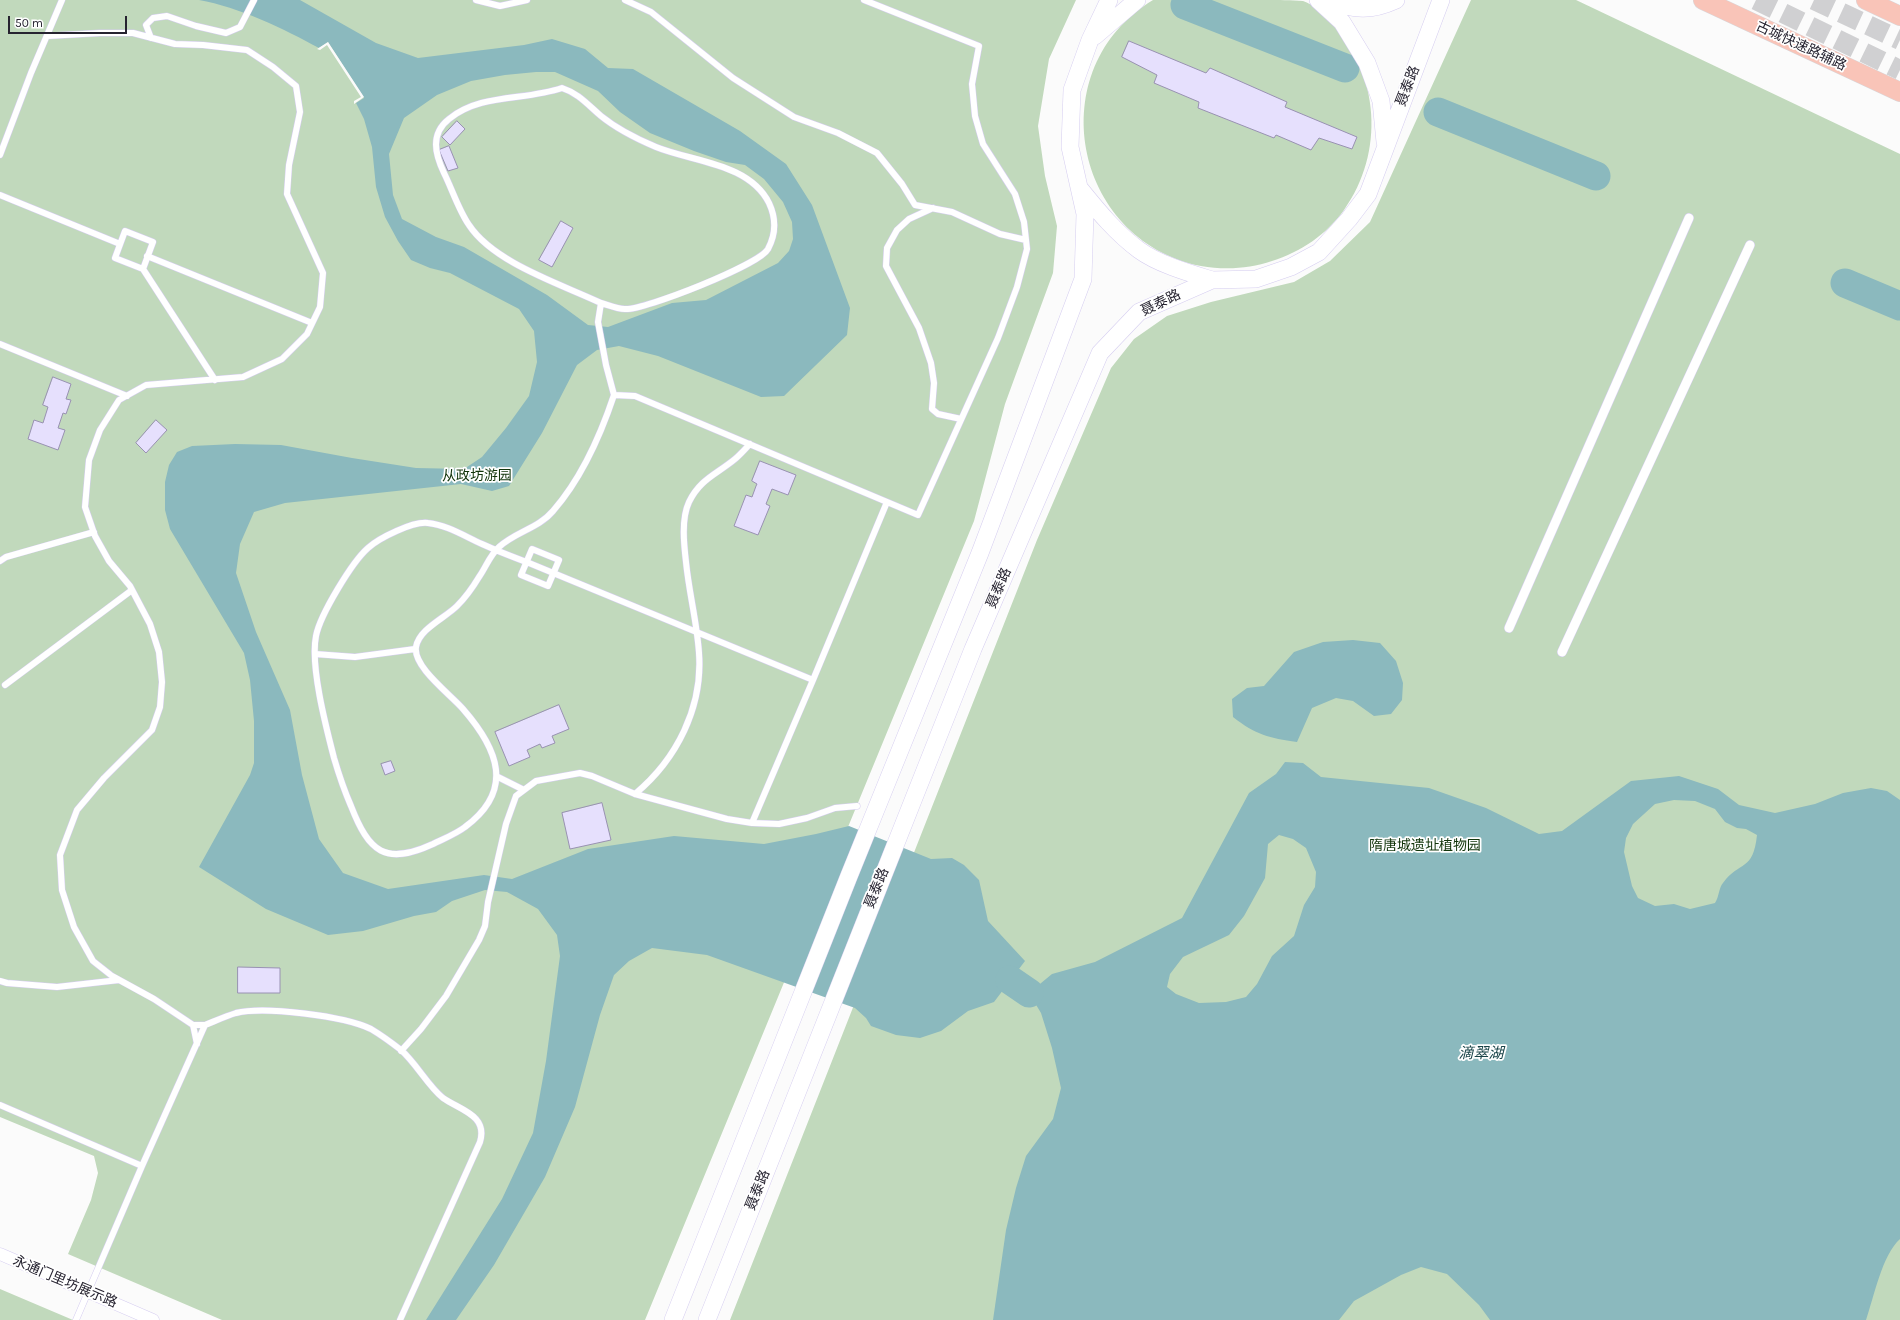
<!DOCTYPE html>
<html>
<head>
<meta charset="utf-8">
<style>
	body { margin:0 }
	#map { position:relative; width:1900px; height:1320px; overflow:hidden; background:#fbfbfb; font-family:Karla,sans-serif }
	canvas { display:block }
	.scale { position:absolute; left:8px; top:16px; width:119px; height:18px; box-sizing:border-box; border:2px solid #262330; border-top:0; padding-left:5px; font-size:12px; line-height:14px; white-space:nowrap; color:#262330; -webkit-text-stroke:3px #fff; paint-order:stroke }
</style>
</head>
<body>
<div id="map">
<canvas width="1900" height="1320"></canvas>
<div class="scale">50 m</div>
</div>
<script>
const g = document.querySelector('canvas').getContext('2d');
g.lineJoin = 'round';
function paint(path, color) { g.fillStyle = color; g.fill(path, 'evenodd'); }
function strokePath(path, color, width, dash) { g.strokeStyle = color; g.lineWidth = width; g.lineCap = dash ? 'butt' : 'round'; g.setLineDash(dash || []); g.stroke(path); }
function write(font, color, halo, rows, align = 'center') {
  g.font = font + ' Karla,"Noto Sans SC",sans-serif'; g.lineWidth = 3.5; g.setLineDash([]); g.textBaseline = 'middle'; g.strokeStyle = halo; g.fillStyle = color; for (const [text, x, y, turn = 0] of rows) {
    g.save(); g.translate(x, y); g.rotate((+turn || 0) * Math.PI / 180); g.textAlign = isNaN(turn) ? turn : align; if (halo) g.strokeText(text, 0, 0); g.fillText(text, 0, 0); g.restore();
  }
}
paint(new Path2D(`
	M 0,0 L 1076,0 L 1049,59 L 1038,126 L 1045,176 L 1057,226 L 1053,273 L 1005,404 L 974,521 L 645,1320 L 222,1320 L 68,1254 L 91,1200 L 98,1173 L 94,1156 L 0,1117 Z
	M 1153,0 C 1191,0 1229,0 1267,0 C 1277,0 1293,0 1303,1 C 1313,4 1323,15 1331,23 C 1380,73 1385,153 1344,210 C 1327,234 1301,252 1272,261 C 1249,269 1224,270 1201,266 C 1072,240 1040,68 1153,0 Z
	M 1471,0 L 1576,0 L 1900,154 L 1900,1320 L 730,1320 L 1037,540 L 1111,368 L 1134,339 L 1167,316 L 1211,302 L 1294,282 L 1330,261 L 1370,222 Z
	M 0,1289 L 73,1320 L 0,1320 Z`), '#c1d9bc');
paint(new Path2D(`
	M 199,0 L 300,0 L 376,43 L 418,58 L 524,45 L 552,39 L 585,49 L 608,68 L 633,69 L 740,131 L 786,164 L 812,205 L 850,308 L 847,335 L 784,396 L 761,397 L 658,356 L 619,346 L 597,350 L 577,365 L 542,433 L 509,486 L 492,491 L 461,484 L 285,503 L 254,512 L 240,544 L 236,573 L 256,632 L 290,710 L 302,775 L 319,839 L 343,873 L 388,889 L 484,875 L 512,879 L 588,849 L 674,836 L 764,844 L 816,834 L 849,826 L 931,859 L 952,858 L 964,865 L 979,880 L 988,921 L 1025,961 L 994,1002 L 968,1011 L 941,1031 L 920,1038 L 896,1035 L 871,1026 L 866,1018 L 855,1008 L 707,955 L 652,948 L 629,961 L 614,975 L 600,1015 L 575,1107 L 545,1177 L 494,1265 L 456,1320 L 426,1320 L 502,1199 L 533,1133 L 546,1061 L 560,956 L 557,935 L 538,909 L 507,892 L 485,890 L 452,901 L 436,912 L 414,916 L 363,931 L 328,935 L 266,909 L 199,867 L 250,775 L 254,763 L 254,721 L 250,680 L 244,653 L 170,529 L 165,510 L 165,482 L 169,465 L 177,452 L 192,446 L 235,444 L 281,445 L 352,458 L 416,468 L 464,469 L 482,457 L 506,428 L 529,396 L 537,362 L 534,331 L 519,309 L 450,273 L 430,268 L 411,260 L 398,241 L 385,217 L 376,187 L 372,147 L 364,119 L 356,103 L 364,98 L 328,42 L 319,48 C 284,29 239,7 199,0 ZM 536,72 L 555,72 L 598,91 L 620,112 L 650,133 L 694,151 L 726,162 L 745,165 L 764,179 L 783,202 L 792,222 L 793,239 L 789,251 L 778,263 L 706,300 L 672,303 L 608,327 L 588,325 L 547,295 L 464,247 L 436,237 L 402,219 L 393,195 L 389,154 L 404,118 L 437,95 L 471,81 L 505,75 Z
	M 1353,640 L 1380,643 L 1396,661 L 1403,683 L 1402,700 L 1391,714 L 1374,716 L 1353,701 L 1336,698 L 1312,708 L 1297,742 C 1269,738 1256,735 1233,717 L 1232,699 L 1247,688 L 1264,686 L 1294,652 L 1323,642 Z
	M 1285,762 L 1303,763 L 1321,777 L 1429,788 L 1486,808 L 1539,834 L 1562,831 L 1631,781 L 1679,776 L 1718,789 L 1739,805 L 1775,813 L 1815,804 L 1843,793 L 1871,788 L 1887,791 L 1900,800 L 1900,1239 C 1882,1255 1874,1297 1866,1320 L 1490,1320 L 1479,1305 L 1447,1274 L 1421,1267 L 1401,1275 L 1354,1301 L 1339,1320 L 993,1320 L 1006,1230 L 1016,1188 L 1026,1156 L 1053,1119 L 1061,1088 L 1052,1048 L 1041,1013 L 1029,993 L 1052,974 L 1095,962 L 1182,918 L 1249,793 L 1276,774 ZM 1674,800 L 1695,801 L 1715,809 L 1725,822 L 1737,828 L 1746,829 L 1757,835 C 1753,872 1740,860 1723,883 C 1719,887 1719,897 1715,903 L 1690,909 L 1674,904 L 1655,906 L 1638,898 L 1632,886 L 1624,852 L 1626,838 L 1633,824 L 1655,804 ZM 1279,835 L 1293,839 L 1306,848 L 1316,872 L 1315,887 L 1304,905 L 1294,936 L 1272,956 L 1257,984 L 1246,997 L 1226,1002 L 1199,1003 L 1176,994 L 1167,987 L 1170,974 L 1183,957 L 1229,935 L 1244,916 L 1265,878 L 1268,844 Z`), '#8bb9be');
paint(new Path2D(`
	M 328,42 L 364,97 L 354,104 L 354,101 L 361,97 L 327,45 L 320,50 L 317,49 Z`), '#fbfbfb');
strokePath(new Path2D(`
	M 1185,5 L 1345,68
	M 1438,112 L 1596,176
	M 1845,283 L 1900,306
	M 1010,980 L 1029,993`), '#8bb9be', 29);
const building = new Path2D(`
	M 1129,41 L 1206,73 L 1210,68 L 1287,102 L 1285,107 L 1357,137 L 1352,149 L 1319,138 L 1311,150 L 1276,135 L 1274,138 L 1198,108 L 1199,102 L 1154,83 L 1157,75 L 1122,57 Z
	M 457,121 L 465,129 L 450,145 L 442,137 Z
	M 449,146 L 458,168 L 448,171 L 439,150 Z
	M 561,221 L 573,228 L 552,267 L 539,260 Z
	M 53,377 L 71,384 L 66,399 L 71,400 L 66,414 L 63,413 L 58,428 L 65,430 L 58,450 L 28,439 L 34,420 L 43,423 L 48,407 L 43,405 Z
	M 156,420 L 167,430 L 146,453 L 136,443 Z
	M 760,461 L 796,475 L 788,495 L 772,489 L 766,504 L 770,506 L 758,535 L 734,526 L 746,495 L 752,497 L 756,486 L 757,484 L 752,481 Z
	M 559,705 L 569,729 L 552,736 L 555,743 L 542,748 L 540,744 L 527,750 L 530,757 L 509,766 L 495,732 Z
	M 391,761 L 395,771 L 385,775 L 381,764 Z
	M 602,803 L 611,840 L 570,849 L 562,813 Z
	M 238,967 L 280,968 L 280,993 L 238,993 Z`);
paint(building, '#e6e0fd');
strokePath(building, '#9992b2', 1);
strokePath(new Path2D(`
	M 1756,0 L 1900,70
	M 1814,0 L 1900,40`), '#d0d0d2', 20, [20, 10]);
const service = new Path2D(`
	M 476,0 L 500,6 L 527,0
	M 625,0 L 651,12 L 733,78 L 794,117 L 838,133 L 877,153 L 902,184 L 915,205 L 952,212 L 1000,234 L 1026,240
	M 47,36 L 100,33 L 133,33 L 175,44 L 203,45 L 247,50 L 273,67 L 296,86 L 300,112 L 289,165 L 287,194 L 323,273 L 320,307 L 307,334 L 282,359 L 243,377 L 146,385 L 119,400 L 100,430 L 89,460 L 85,507 L 95,536 L 109,561 L 130,586 L 150,624 L 159,652 L 162,682 L 160,707 L 152,730 L 104,778 L 77,810 L 60,855 L 62,890 L 74,927 L 93,961 L 112,976 L 154,999 L 193,1025
	M 151,38 L 146,25 L 153,18 L 167,16 L 196,26 L 226,33 L 240,27 L 254,0
	M 0,155 L 31,73 L 62,0
	M 0,195 L 120,244
	M 933,208 L 909,219 L 897,230 L 887,248 L 886,266 L 919,328 L 931,363 L 934,383 L 932,409 L 938,414 L 961,419
	M 147,256 L 312,323
	M 143,269 L 153,242 L 125,231 L 115,258 L 143,269 L 215,380
	M 601,303 C 608,305 617,309 625,309 C 645,310 759,265 768,249 C 776,234 776,218 769,203 C 749,163 693,162 656,147 C 637,139 617,129 601,116 C 588,105 578,93 562,88 C 524,101 481,93 449,119 C 430,134 435,154 444,173 C 452,189 459,211 469,225 C 494,263 561,284 601,303 L 598,322 L 606,365 L 614,395 L 635,396 L 918,515 L 998,338 L 1017,287 L 1027,249 L 1024,222 L 1015,194 L 983,144 L 975,116 L 972,84 L 979,46 L 864,0
	M 0,344 L 127,396
	M 614,395 C 601,434 581,479 553,511 C 539,528 515,532 499,547 C 490,555 486,567 479,577 C 473,587 465,598 457,606 C 445,618 419,629 416,647 C 413,667 450,694 463,709 C 498,749 515,790 465,827 C 456,834 443,839 433,844 C 385,866 369,852 351,806 C 344,790 339,775 334,758 C 326,727 310,666 316,636 C 320,615 352,562 368,548 C 379,538 413,521 428,523 C 447,525 464,536 482,544 C 497,551 513,557 529,563 C 624,602 719,641 813,680 L 887,502
	M 532,549 L 559,560 L 548,586 L 521,575 Z
	M 0,561 L 6,557 L 94,532
	M 315,654 L 355,657 L 415,649
	M 813,680 L 752,823 L 779,824 L 807,818 L 835,808 L 857,806
	M 5,685 L 132,590
	M 498,777 L 524,790
	M 635,794 C 677,759 703,707 699,653 C 697,622 689,593 686,562 C 684,545 681,519 689,502 C 700,479 717,474 735,459 C 740,455 745,449 750,444
	M 0,981 L 7,983 L 57,987 L 119,980
	M 197,1044 L 193,1025 L 205,1025
	M 401,1051 L 421,1029 L 446,996 L 479,940 L 485,926 L 488,902 L 506,824 L 516,796 L 536,781 L 580,773 L 592,776 L 635,794 L 727,819 L 752,823
	M 0,1105 L 142,1166
	M 76,1320 L 142,1166 L 205,1025 C 215,1021 226,1016 236,1013 C 265,1006 344,1016 371,1029 C 381,1035 392,1043 401,1050 C 416,1063 428,1086 443,1098 C 460,1110 488,1115 480,1142 L 400,1320`);
const pedestrian = new Path2D(`
	M 1509,628 L 1689,218
	M 1562,652 L 1750,245`);
const minor = new Path2D(`
	M 0,1254 L 153,1320`);
const secondary = new Path2D(`
	M 1318,0 L 1342,22 L 1367,63 L 1381,101 L 1385,142
	M 1330,0 C 1354,11 1372,11 1396,0
	M 1095,36 L 1137,0
	M 1081,190 C 1098,211 1116,233 1139,250 C 1158,264 1189,273 1212,280
	M 673,1320 L 849,876 L 980,553 L 1083,279 L 1085,214 L 1070,147 L 1072,90 L 1090,40 L 1109,0
	M 707,1320 L 973,649 L 1100,353 L 1139,312 L 1212,280 L 1256,279 L 1291,267 L 1319,252 L 1349,219 L 1368,194 L 1441,0`);
const primary = new Path2D(`
	M 1703,0 L 1900,92
	M 1866,0 L 1900,16`);
strokePath(service, '#d5cdf0', 7);
strokePath(pedestrian, '#d5cdf0', 10);
strokePath(minor, '#d5cdf0', 13);
strokePath(secondary, '#d5cdf0', 18);
strokePath(primary, '#d8d7da', 20);
strokePath(service, '#fff', 6);
strokePath(pedestrian, '#fff', 9);
strokePath(minor, '#fff', 12);
strokePath(secondary, '#fff', 17);
strokePath(primary, '#f9c4b8', 19);
write('14px', '#262330', '#fff', [
	["古城快速路辅路",1801,46,25],
	["聂泰路",1408,86,-69],
	["聂泰路",1161,303,-26],
	["聂泰路",999,588,-67],
	["聂泰路",877,888,-68],
	["聂泰路",758,1190,-68],
	["永通门里坊展示路",65,1282,23]
]);
write('14px', '#11340a', '#fff', [
	["从政坊游园",477,476],
	["隋唐城遗址植物园",1425,846]
]);
write('italic 15px', '#184347', '#fff', [
	["滴翠湖",1481,1054]
]);
</script>
</body>
</html>
